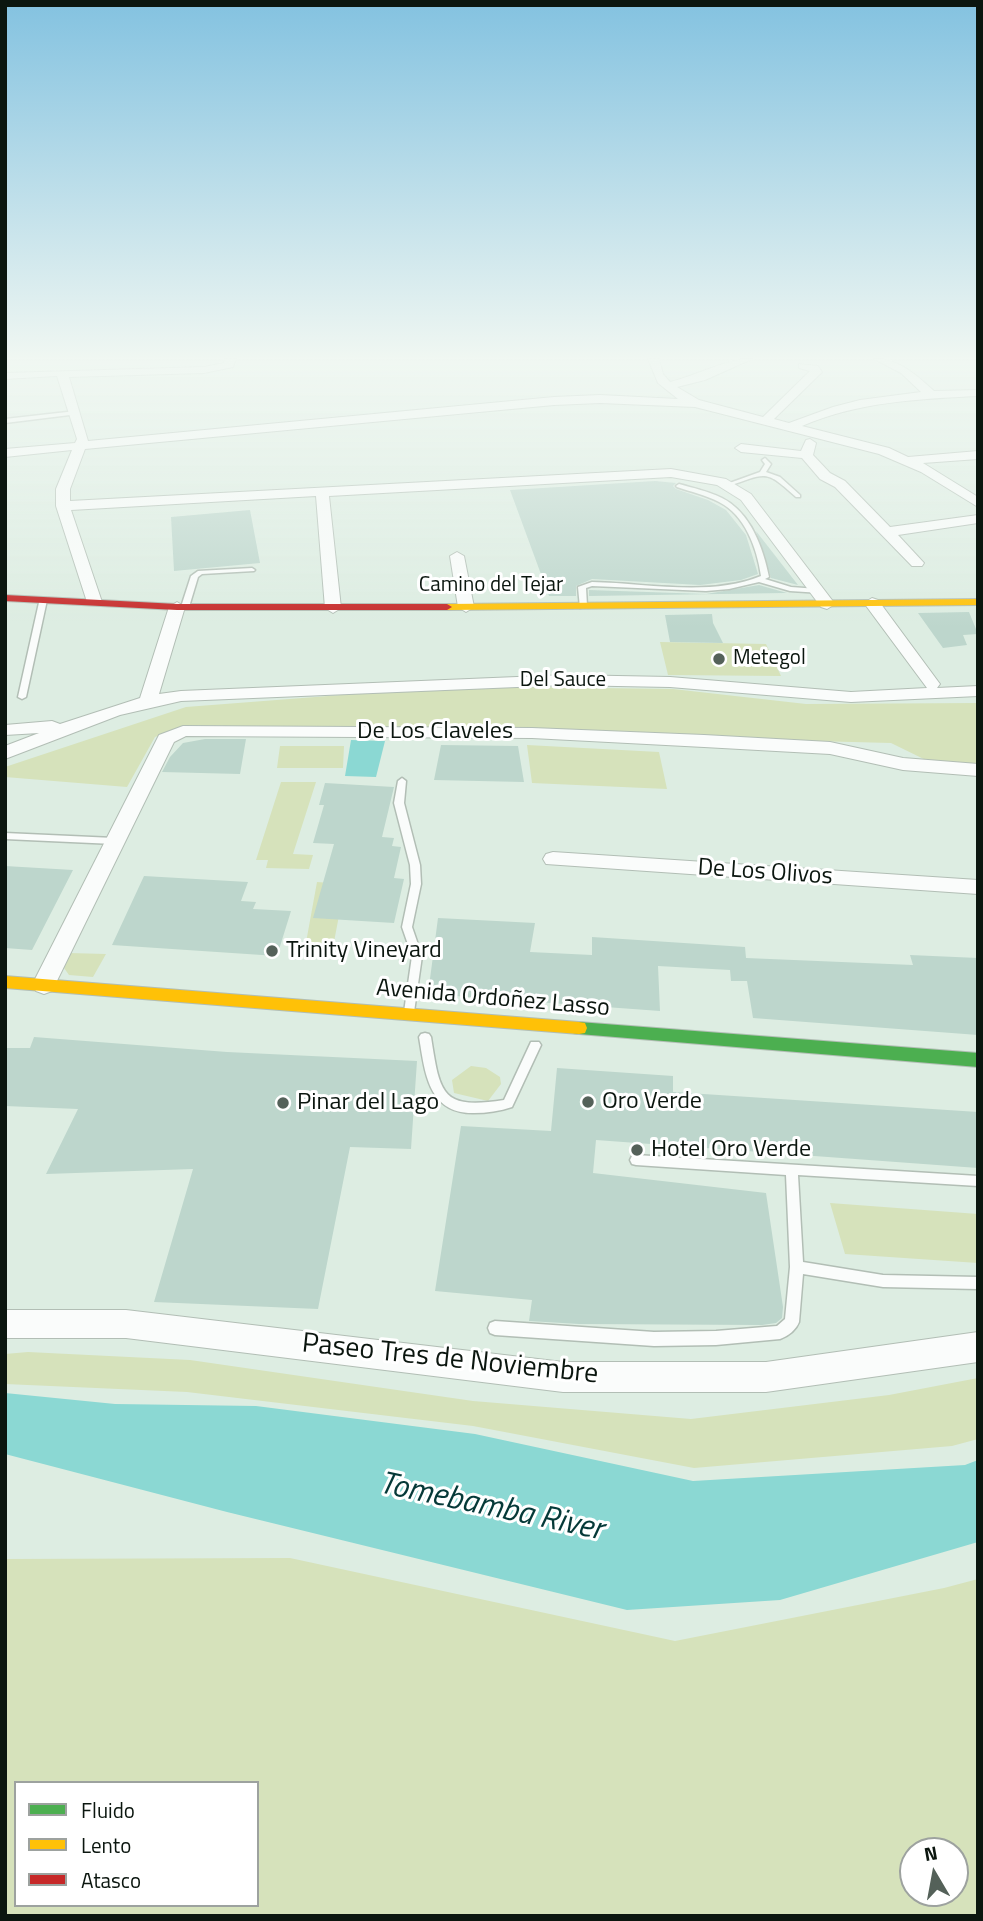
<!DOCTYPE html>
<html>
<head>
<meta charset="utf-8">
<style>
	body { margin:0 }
	#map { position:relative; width:983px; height:1921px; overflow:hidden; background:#ddede2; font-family:"Titillium Web",sans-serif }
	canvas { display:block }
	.frame { position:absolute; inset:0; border:7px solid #0b160f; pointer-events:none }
	.legend { position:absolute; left:14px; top:1781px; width:245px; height:126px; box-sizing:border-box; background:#fff; border:2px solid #9da29f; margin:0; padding:9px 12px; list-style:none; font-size:21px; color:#0b160f }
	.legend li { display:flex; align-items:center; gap:14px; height:35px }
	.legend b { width:35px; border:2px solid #9da29f }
	.north { position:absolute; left:899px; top:1837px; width:70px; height:70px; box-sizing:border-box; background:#fff; border:2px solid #9da29f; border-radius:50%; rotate:350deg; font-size:19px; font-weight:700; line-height:28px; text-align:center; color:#0b160f }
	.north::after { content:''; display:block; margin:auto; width:24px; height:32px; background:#546159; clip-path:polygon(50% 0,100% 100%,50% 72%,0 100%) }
</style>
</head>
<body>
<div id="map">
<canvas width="983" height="1921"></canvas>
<div class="frame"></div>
<ul class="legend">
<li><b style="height:9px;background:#4caf50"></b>Fluido</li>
<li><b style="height:9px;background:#ffc107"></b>Lento</li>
<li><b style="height:9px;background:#c62828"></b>Atasco</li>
</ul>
<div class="north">N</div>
</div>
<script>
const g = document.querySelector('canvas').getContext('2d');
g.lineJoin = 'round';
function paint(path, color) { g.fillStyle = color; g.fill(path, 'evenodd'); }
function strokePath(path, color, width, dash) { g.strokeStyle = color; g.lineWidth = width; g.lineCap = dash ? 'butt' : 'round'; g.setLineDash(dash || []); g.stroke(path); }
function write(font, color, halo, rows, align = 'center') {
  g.font = font + ' "Titillium Web",sans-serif'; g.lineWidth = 6; g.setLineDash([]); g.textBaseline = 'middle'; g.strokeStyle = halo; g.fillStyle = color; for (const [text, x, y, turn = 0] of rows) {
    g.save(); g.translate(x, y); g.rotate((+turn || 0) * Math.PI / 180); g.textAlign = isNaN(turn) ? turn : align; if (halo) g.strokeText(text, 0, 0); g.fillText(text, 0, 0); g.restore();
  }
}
paint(new Path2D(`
	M 660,642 L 766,644 L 781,676 L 668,675 Z
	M 522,687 L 673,689 L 806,704 L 978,703 L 978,766 L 936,765 L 891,743 L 188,725 L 155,737 L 127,787 L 5,777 L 5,767 L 186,707 L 380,692 Z
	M 527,745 L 659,752 L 667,789 L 532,783 Z
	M 280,746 L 344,746 L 343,768 L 277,768 Z
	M 281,782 L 316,782 L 293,854 L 313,855 L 309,869 L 266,868 L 268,860 L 256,860 Z
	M 317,882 L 345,884 L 333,947 L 305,948 Z
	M 69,953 L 106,954 L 93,977 L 69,975 L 64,968 Z
	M 471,1066 L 486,1068 L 500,1077 L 501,1084 L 488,1101 L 454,1093 L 452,1080 Z
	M 830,1203 L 978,1214 L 978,1263 L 845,1254 Z
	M 28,1352 L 190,1360 L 473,1401 L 691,1419 L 889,1395 L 978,1378 L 978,1439 L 952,1446 L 694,1468 L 473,1426 L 187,1392 L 5,1384 L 5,1354 Z
	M 290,1558 L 675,1641 L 944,1588 L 978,1579 L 978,1916 L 5,1916 L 5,1559 ZM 16,1783 L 257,1783 L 257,1905 L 16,1905 ZM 955,1851 L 955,1893 L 913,1893 L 913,1851 Z`), '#d6e2bb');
paint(new Path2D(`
	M 351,740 L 385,741 L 376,777 L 345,776 Z
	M 5,1393 L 115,1404 L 256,1406 L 475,1434 L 693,1481 L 965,1465 L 978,1460 L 978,1542 L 780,1600 L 627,1610 L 227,1512 L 5,1454 Z`), '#8bd8d3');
paint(new Path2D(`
	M 655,481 L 676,483 L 673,486 L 676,489 L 708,500 L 726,510 L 746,535 L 758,574 L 741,580 L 700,585 L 592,579 L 576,586 L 576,596 L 549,596 L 510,490 Z
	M 250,510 L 260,563 L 174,571 L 171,517 Z
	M 756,531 L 798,585 L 771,578 Z
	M 759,585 L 787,593 L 589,596 L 589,590 L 706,594 Z
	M 969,612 L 978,634 L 963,635 L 967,645 L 943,648 L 918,613 Z
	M 712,614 L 713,623 L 723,643 L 670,642 L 665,615 Z
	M 205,739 L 246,739 L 240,774 L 162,772 L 170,757 L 183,743 Z
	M 441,745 L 518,746 L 524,782 L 434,780 Z
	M 325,783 L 394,787 L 382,837 L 394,838 L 392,846 L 401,847 L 394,878 L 404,879 L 394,923 L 313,918 L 334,844 L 313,843 L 324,805 L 319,805 Z
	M 5,866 L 73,870 L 32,950 L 5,948 Z
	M 144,876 L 248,882 L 241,901 L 256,902 L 253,909 L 291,911 L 277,956 L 112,945 Z
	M 438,918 L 535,923 L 530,952 L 592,955 L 592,937 L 745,947 L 746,958 L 913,965 L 910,955 L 978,958 L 978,1035 L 753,1018 L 747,981 L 731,981 L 730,970 L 658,966 L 660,1011 L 428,994 Z
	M 34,1037 L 227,1052 L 417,1061 L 411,1149 L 350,1147 L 318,1309 L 154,1302 L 193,1169 L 46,1174 L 78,1109 L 5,1106 L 5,1048 L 30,1048 Z
	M 557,1068 L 673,1076 L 673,1092 L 978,1112 L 978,1168 L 596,1140 L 593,1173 L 766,1193 L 783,1307 L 782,1318 L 776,1323 L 762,1325 L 579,1324 L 529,1321 L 532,1300 L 435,1291 L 461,1126 L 551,1131 Z`), '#bdd6cc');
const lane = new Path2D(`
	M 76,411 L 78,412 L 78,414 L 5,423 L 5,419 Z
	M 765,458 L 771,464 L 766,472 L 780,477 L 800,495 L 800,497 L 796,497 C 765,469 767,473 729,486 L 724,485 L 760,472 L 765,464 L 762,460 Z
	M 679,484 C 693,488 708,491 722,498 C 750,512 763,547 769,577 L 765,579 L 791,587 L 818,589 L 821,589 L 821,593 L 790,591 L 759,582 L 729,589 L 706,591 L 592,586 L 586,588 L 587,606 L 580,608 L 578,587 L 592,582 C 646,583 711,597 761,576 C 757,548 745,515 719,502 C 706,495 691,492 677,487 L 676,486 Z
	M 252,568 L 255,570 L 254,571 L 202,574 L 198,577 L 189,607 L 185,609 L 181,607 L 191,576 L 198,571 Z
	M 40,598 L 47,600 L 26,697 L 22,699 L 18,697 Z
	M 402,778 L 406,781 L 404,803 L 420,865 L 421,884 L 412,927 L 422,956 L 414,1012 L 413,1015 L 405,1015 L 404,1012 L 412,956 L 402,927 L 411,884 L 410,865 L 394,803 L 398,781 Z
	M 5,833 L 114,838 L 119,841 L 114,844 L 5,839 Z
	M 425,1033 L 429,1034 L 431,1037 C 440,1094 441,1110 504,1100 L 531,1042 L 539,1042 L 541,1045 L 512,1107 C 500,1111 487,1113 474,1113 C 428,1114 425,1072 419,1037 L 421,1034 Z
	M 636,1155 L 978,1176 L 978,1186 L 798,1175 L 803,1262 L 883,1275 L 978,1277 L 978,1289 L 883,1287 L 803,1274 L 799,1322 C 796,1330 788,1336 780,1339 L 716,1345 L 654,1346 L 495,1335 L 490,1333 L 488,1328 L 490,1323 L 495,1321 L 654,1332 L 716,1331 L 777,1326 L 785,1319 L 790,1267 L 786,1175 L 636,1165 L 632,1164 L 630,1160 L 632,1156 Z`);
const street = new Path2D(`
	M 225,359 L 236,359 L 233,367 L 204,373 L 69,377 L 88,441 L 554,397 L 600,395 L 678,399 L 658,383 L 648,359 L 659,359 L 663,374 L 670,382 C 698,375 725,359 752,359 L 705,380 L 677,387 L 699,400 L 763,417 L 810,371 L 799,368 L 799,364 L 818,366 L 822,372 L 820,374 L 774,419 L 789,423 L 833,407 L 860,400 L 921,392 L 901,373 L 874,359 C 900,359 915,374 934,391 L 978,390 L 978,396 C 917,399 858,402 802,426 L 889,448 L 908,457 L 978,451 L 978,459 L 923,463 L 978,497 L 978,507 L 921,472 L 879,454 L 695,407 L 600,403 L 554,405 L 85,449 L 70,489 L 70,501 L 671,469 L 726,479 L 751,494 L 835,604 L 827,609 L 821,607 L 741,500 L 717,485 L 671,477 L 329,496 L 341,608 L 333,613 L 325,608 L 316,496 L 71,510 L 102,602 L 100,605 L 88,605 L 56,506 L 56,489 L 72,450 L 5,457 L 5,449 L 75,443 L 77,439 L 57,376 L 5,379 L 5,373 L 204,367 L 224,363 Z
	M 810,439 L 816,443 L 813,455 L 830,473 L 845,481 L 890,527 L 978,515 L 978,523 L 898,535 L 924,563 L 922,566 L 912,566 L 835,487 L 820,479 L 802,458 L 741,452 L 735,448 L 741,444 L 801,451 L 806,440 Z
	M 457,552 L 464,556 L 474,607 L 466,612 L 458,607 L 450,556 Z
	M 872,598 L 878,600 L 937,680 L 940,684 L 937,688 L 978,686 L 978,696 L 851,702 L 670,687 L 565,685 L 181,701 L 120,715 L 5,759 L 5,746 L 39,733 L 5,735 L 5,725 L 52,721 L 60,724 L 140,698 L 169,607 L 177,602 L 185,607 L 159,694 L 181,691 L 565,675 L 670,677 L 851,692 L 927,688 L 864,603 Z
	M 183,726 L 532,728 L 704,735 L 830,742 L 903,758 L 978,764 L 978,776 L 903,770 L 830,754 L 704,747 L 532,738 L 186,736 L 174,742 L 52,991 L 44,994 L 36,991 L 32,985 L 157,739 L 159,735 Z
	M 553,852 L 978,880 L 978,894 L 546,864 L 543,859 L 546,854 Z
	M 5,1310 L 126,1310 L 563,1362 L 766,1362 L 978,1332 L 978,1362 L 766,1392 L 563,1392 L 126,1338 L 5,1338 Z`);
const fast = new Path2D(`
	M 579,1022 L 978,1053 L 978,1067 L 579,1034 L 573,1033 L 571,1028 L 573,1023 Z`);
const slow = new Path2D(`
	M 978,599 L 978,605 L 447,610 L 442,607 L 447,604 Z
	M 5,976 L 579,1022 L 585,1023 L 587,1028 L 585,1033 L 579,1034 L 5,988 Z`);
const jam = new Path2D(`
	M 5,595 L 177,604 L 447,604 L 452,607 L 447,610 L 177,610 L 5,601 Z`);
strokePath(lane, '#b2beb5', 3);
strokePath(street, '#b2beb5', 2);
strokePath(fast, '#b2beb5', 2);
strokePath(slow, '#b2beb5', 2);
strokePath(jam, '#b2beb5', 2);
paint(lane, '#fafcfb');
paint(street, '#fafcfb');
paint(fast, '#4caf50');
paint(slow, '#ffc107');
paint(jam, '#c62828');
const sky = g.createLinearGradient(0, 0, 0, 628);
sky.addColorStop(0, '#83c2e0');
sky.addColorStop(0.57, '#f0f7f2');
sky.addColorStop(1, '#f0f7f200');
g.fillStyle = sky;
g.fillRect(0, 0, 983, 628);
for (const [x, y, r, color] of [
	[719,659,7,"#546159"],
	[272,951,7,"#546159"],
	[588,1102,7,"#546159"],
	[283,1103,7,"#546159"],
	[637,1150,7,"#546159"]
]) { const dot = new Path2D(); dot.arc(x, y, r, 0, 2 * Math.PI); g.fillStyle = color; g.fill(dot); strokePath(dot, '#fff', 2.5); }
write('21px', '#0b160f', '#fff', [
	["Camino del Tejar",491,586],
	["Del Sauce",563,681]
]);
write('21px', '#0b160f', '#fff', [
	["Metegol",733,659]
], 'left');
write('24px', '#0b160f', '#fff', [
	["De Los Claveles",435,732],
	["De Los Olivos",765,873,4],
	["Avenida Ordoñez Lasso",493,999,5]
]);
write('24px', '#0b160f', '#fff', [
	["Trinity Vineyard",286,951],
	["Oro Verde",602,1102],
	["Pinar del Lago",297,1103],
	["Hotel Oro Verde",651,1150]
], 'left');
write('28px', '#0b160f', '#fff', [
	["Paseo Tres de Noviembre",450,1360,6]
]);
write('italic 32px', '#053938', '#fff', [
	["Tomebamba River",491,1508,12]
]);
</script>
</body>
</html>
